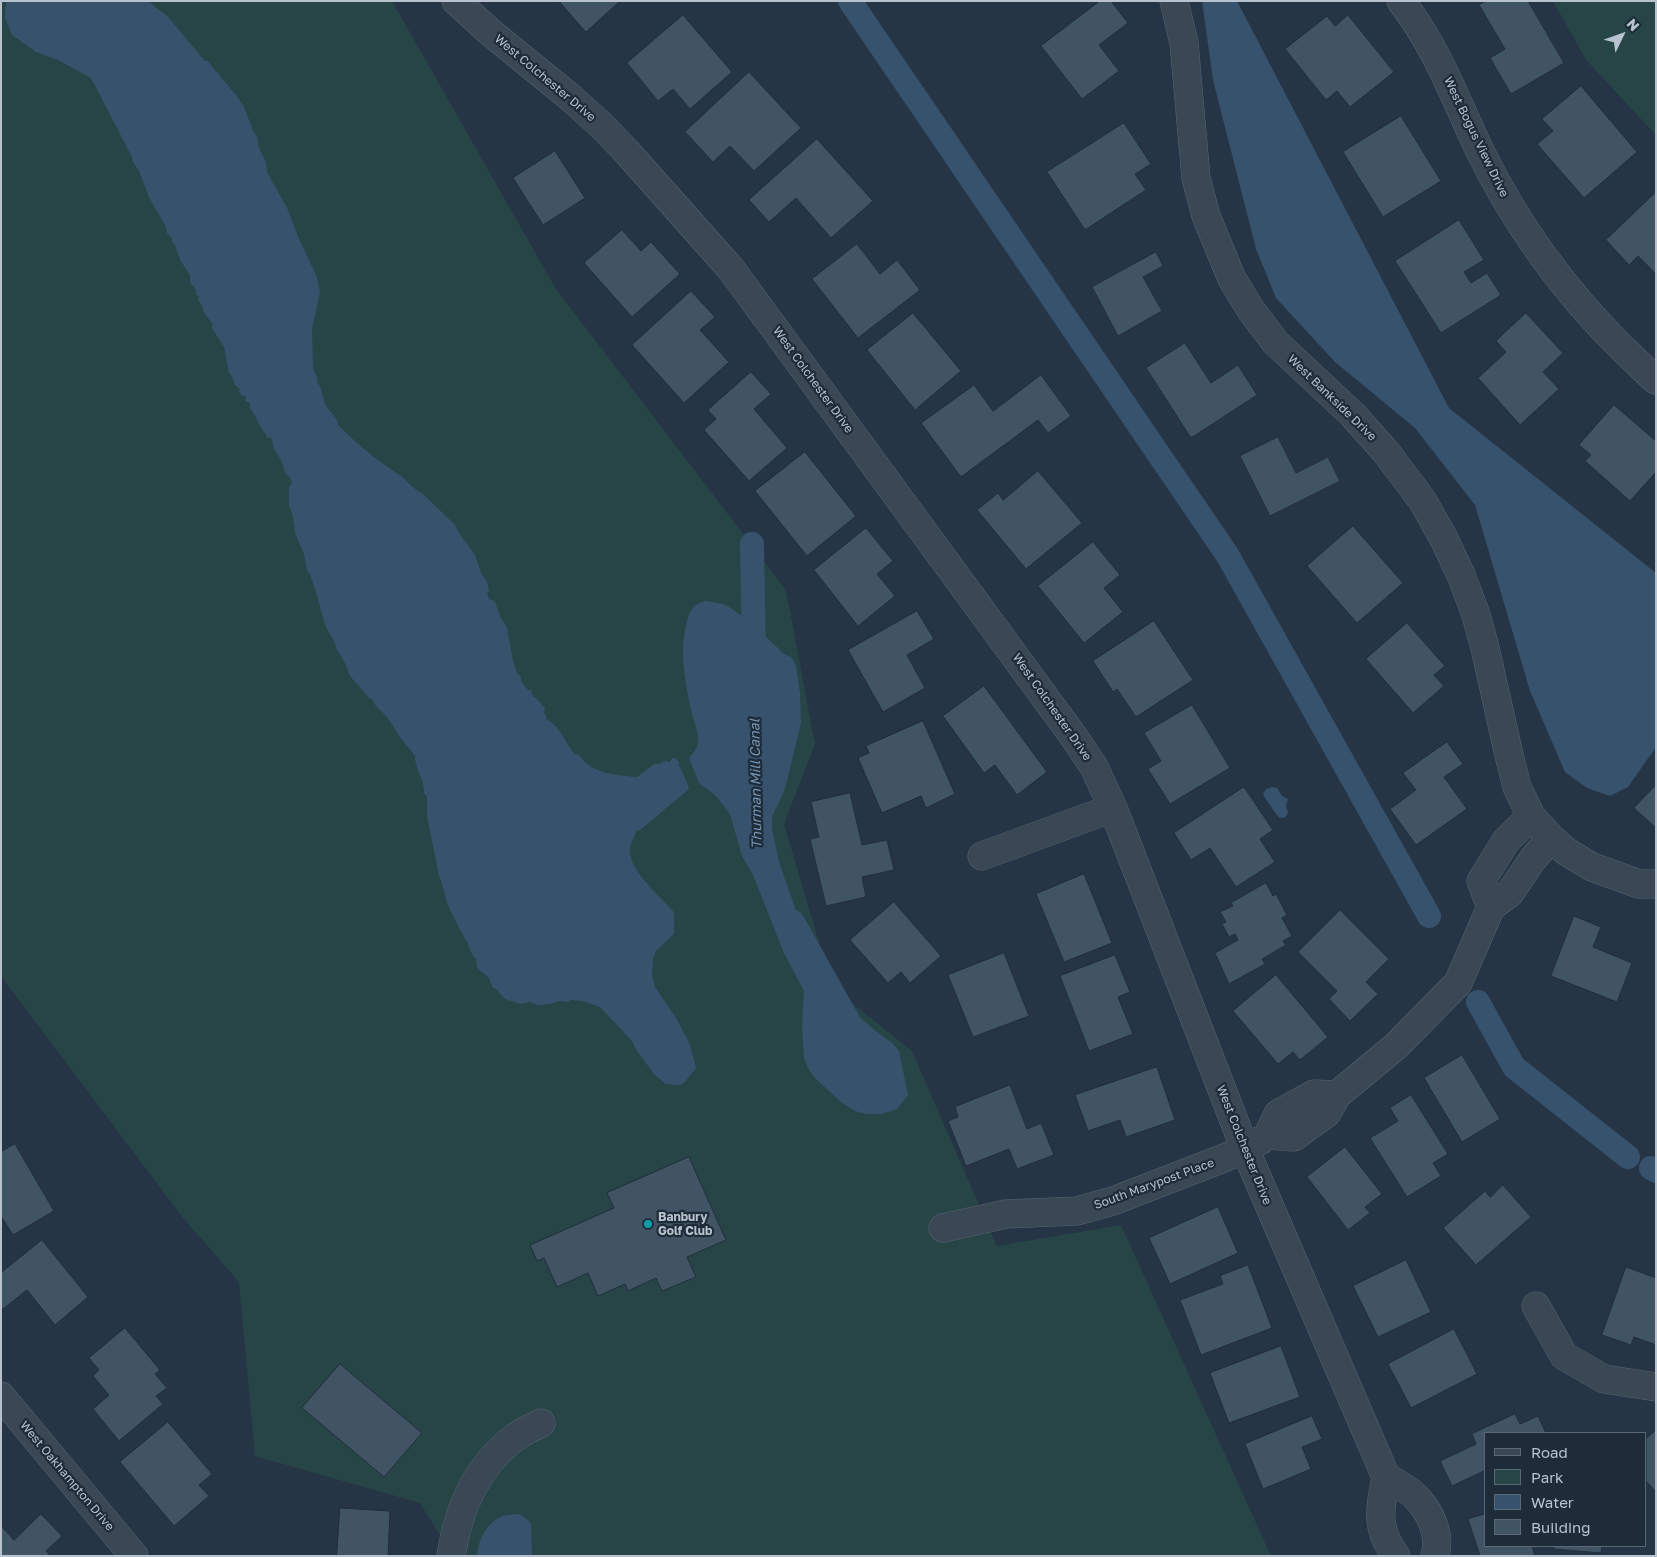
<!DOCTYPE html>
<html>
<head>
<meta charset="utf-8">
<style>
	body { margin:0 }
	#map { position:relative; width:1657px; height:1557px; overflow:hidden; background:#253545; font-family:"Golos Text",sans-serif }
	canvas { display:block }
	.frame { position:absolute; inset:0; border:2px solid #b7c2ce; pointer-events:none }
	.legend { position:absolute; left:1484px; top:1432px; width:162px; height:115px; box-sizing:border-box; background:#1e2c3a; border:1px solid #5b6875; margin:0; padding:6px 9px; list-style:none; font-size:15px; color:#b7c2ce }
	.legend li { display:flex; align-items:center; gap:10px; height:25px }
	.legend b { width:25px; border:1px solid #5b6875 }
	.north { position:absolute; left:1597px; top:10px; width:50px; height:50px; -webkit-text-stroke:4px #1e2c3a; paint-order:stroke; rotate:48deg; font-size:14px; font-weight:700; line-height:20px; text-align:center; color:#b7c2ce }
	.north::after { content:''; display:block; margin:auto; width:18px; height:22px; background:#b7c2ce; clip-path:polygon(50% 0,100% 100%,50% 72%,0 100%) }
</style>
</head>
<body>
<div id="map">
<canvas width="1657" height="1557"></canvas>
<div class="frame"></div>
<ul class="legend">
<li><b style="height:6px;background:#3a4754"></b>Road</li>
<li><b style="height:14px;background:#274546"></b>Park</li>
<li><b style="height:14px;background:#37526d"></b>Water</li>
<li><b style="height:14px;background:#415464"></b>Building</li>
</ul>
<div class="north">N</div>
</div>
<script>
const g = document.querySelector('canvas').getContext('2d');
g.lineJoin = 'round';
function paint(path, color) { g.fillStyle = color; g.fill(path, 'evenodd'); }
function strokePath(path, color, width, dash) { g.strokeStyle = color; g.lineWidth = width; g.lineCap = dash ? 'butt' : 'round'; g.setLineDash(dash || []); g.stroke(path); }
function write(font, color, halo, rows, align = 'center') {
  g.font = font + ' "Golos Text",sans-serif'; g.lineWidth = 4.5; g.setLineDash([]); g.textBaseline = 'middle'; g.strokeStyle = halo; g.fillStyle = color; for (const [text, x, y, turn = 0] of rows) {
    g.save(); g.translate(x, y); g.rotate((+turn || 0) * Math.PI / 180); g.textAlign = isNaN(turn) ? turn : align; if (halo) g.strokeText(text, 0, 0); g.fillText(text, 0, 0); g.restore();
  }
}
paint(new Path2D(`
	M 1,1 L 392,1 L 556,289 L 786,590 L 815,744 L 784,824 L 832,987 L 912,1051 L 997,1246 L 1121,1225 L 1271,1556 L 453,1556 L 420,1503 L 255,1456 L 239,1282 L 183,1218 L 1,976 Z
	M 1553,1 L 1656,1 L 1656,135 L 1586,60 Z`), '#274546');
paint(new Path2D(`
	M 6,1 L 148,1 L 168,17 L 205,61 L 208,61 L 216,72 L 219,73 L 219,75 L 236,95 L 244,107 L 254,133 L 257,136 L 259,148 L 266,162 L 267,172 L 287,208 L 299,239 L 317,277 L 320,292 L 312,329 L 313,369 L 317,377 L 317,382 C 322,387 322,397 325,404 C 329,412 337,416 338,425 C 355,442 375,459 395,472 C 406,478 412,489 423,494 L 455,525 L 459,533 L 475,555 L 481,573 L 487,582 L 489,591 L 487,592 L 489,599 L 495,601 L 499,614 L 507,628 L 513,660 L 517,673 L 521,677 L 521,681 L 528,690 L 531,690 L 533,697 L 535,697 L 545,708 L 544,713 L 546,716 L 547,720 C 560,726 565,743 575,754 L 579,755 C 592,774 615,775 637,777 L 654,764 L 660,764 L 665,761 L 670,762 L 672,758 L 675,758 L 679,762 L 679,766 C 682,770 688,785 689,789 L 640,830 L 636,831 C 635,838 630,842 630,849 C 629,871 659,895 673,911 L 674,914 L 674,934 L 656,951 L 653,958 L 652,975 L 655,987 L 676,1018 L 689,1042 L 696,1068 L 684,1083 L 680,1085 L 666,1084 L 654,1074 L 637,1051 L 632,1041 L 600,1007 L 582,1001 L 571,1000 L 567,1002 L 560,1001 L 549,1004 L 537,1005 L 530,1002 L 521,1004 L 505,999 L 495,988 L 493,988 L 489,978 L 477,968 L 476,959 C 470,954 471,949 467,942 C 460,930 454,918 448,905 C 444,895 444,885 439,876 L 427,816 L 427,797 L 424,793 C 425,780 414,768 415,755 L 413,755 L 413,753 C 404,743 396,732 390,721 C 384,712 376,709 372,699 L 370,699 L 350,676 L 345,663 L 336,648 L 335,643 L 325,625 L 316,592 L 310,574 L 307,571 L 304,554 L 295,533 L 293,516 L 289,505 L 289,487 L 292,483 L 290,477 C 283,473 284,467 281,460 C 279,456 276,453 274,449 C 272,444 274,441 270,437 L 267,438 L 267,436 C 258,426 257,416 250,409 L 250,403 L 245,401 L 246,396 L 242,396 L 239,392 L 240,389 L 235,385 L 232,376 L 229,373 L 224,347 L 212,328 L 212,323 L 203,311 L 203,307 L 198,300 L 199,297 L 196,294 L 196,290 L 190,282 L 190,275 L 180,260 L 175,245 L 172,242 L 172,238 L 167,233 L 166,227 L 149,197 L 139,171 L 133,162 L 132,157 L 91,78 L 58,60 L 36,52 L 12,35 L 5,18 Z
	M 1202,1 L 1237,1 L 1449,408 L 1656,573 L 1656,747 L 1628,787 L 1610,796 L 1587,788 L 1565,772 L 1530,691 L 1475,505 L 1415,428 L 1335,362 L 1276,298 L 1256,249 L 1213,80 Z
	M 706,601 L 723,604 L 731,608 L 756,627 L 784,654 L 791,657 L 796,665 L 800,693 L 801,723 L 785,789 L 772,817 L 772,829 L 779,862 L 817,971 L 834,995 L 872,1028 L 892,1043 L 899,1051 L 908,1095 L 897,1109 L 881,1114 L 866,1114 L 855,1111 L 841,1102 L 815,1078 L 809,1070 L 804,1058 L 802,1027 L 804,991 L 784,953 L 753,875 L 742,856 L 730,814 L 715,795 L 699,783 L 689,758 C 693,754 698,747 698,741 C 699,733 694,722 692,714 C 686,685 679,655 686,626 C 690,611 691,605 706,601 Z
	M 1272,787 L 1277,788 L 1282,796 L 1288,799 L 1286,806 L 1288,812 L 1286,817 L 1280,818 C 1278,817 1264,797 1263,794 L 1266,789 Z
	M 520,1514 L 531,1523 L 532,1556 L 477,1556 C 478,1540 487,1522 503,1516 C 508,1514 515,1515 520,1514 Z`), '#37526d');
strokePath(new Path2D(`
	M 850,1 L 1228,556 L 1429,916
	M 752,544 L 754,658
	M 793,922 L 850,1024
	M 1478,1002 L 1514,1067 L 1628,1157
	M 1651,1168 L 1656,1171`), '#37526d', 24);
const building = new Path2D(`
	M 559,1 L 620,1 L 586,32 Z
	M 1100,1 L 1111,1 L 1128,23 L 1099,45 L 1119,71 L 1082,99 L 1041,46 Z
	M 1486,1 L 1528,1 L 1564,63 L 1511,94 L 1490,58 L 1505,49 L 1479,5 Z
	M 683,15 L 732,72 L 690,109 L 673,89 L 658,101 L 627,63 Z
	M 1348,15 L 1394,72 L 1350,107 L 1337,91 L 1326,100 L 1285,49 L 1327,16 L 1335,26 Z
	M 749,72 L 801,128 L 754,171 L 730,146 L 713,162 L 685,132 Z
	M 1581,86 L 1637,152 L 1584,198 L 1537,144 L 1553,131 L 1542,119 Z
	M 1401,116 L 1441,181 L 1383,217 L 1343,152 Z
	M 1124,123 L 1151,164 L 1135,174 L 1146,190 L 1085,230 L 1047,172 Z
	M 817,139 L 873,201 L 831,238 L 796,198 L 769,222 L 749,200 Z
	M 555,151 L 585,198 L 543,225 L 513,178 Z
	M 1656,192 L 1656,274 L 1638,256 L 1629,265 L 1606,240 Z
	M 1459,220 L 1484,260 L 1464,272 L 1471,283 L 1487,273 L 1501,295 L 1441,333 L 1395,261 Z
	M 622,230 L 641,251 L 651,242 L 680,274 L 632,317 L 584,263 Z
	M 857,244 L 880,274 L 897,260 L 920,290 L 858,338 L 812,279 Z
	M 1156,252 L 1163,266 L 1143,277 L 1162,311 L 1118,336 L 1092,287 Z
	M 691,291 L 715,317 L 700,330 L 729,362 L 684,403 L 632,345 Z
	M 913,313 L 961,371 L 915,410 L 867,350 Z
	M 1526,313 L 1563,353 L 1543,372 L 1559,389 L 1520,425 L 1478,378 L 1506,352 L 1496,341 Z
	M 1185,343 L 1211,383 L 1238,365 L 1257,395 L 1191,438 L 1146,368 Z
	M 751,372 L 771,394 L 754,409 L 787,448 L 749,481 L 704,430 L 716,419 L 708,410 Z
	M 1041,375 L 1071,416 L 1048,433 L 1038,420 L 961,477 L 921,423 L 974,385 L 993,411 Z
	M 1614,405 L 1656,441 L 1656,472 L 1630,501 L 1585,461 L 1591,455 L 1579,445 Z
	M 1278,437 L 1296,473 L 1328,457 L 1340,481 L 1270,516 L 1240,456 Z
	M 805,452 L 856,516 L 807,556 L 755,491 Z
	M 1038,471 L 1082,523 L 1026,569 L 977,510 L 998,493 L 1003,500 Z
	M 1353,526 L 1403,583 L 1357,623 L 1307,566 Z
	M 866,528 L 893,561 L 877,574 L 895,596 L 858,626 L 814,570 Z
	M 1093,542 L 1120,575 L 1104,588 L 1123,612 L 1084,643 L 1038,586 Z
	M 917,611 L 934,639 L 907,655 L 925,688 L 883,712 L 848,650 Z
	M 1154,621 L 1193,680 L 1136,717 L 1117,689 L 1113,692 L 1093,661 Z
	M 1407,623 L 1445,666 L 1434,675 L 1444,686 L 1413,713 L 1366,659 Z
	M 984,686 L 1047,772 L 1017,795 L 995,765 L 984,773 L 943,716 Z
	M 1192,705 L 1230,768 L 1170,804 L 1148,769 L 1161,761 L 1144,733 Z
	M 923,721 L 955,794 L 926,808 L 921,796 L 882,813 L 858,758 L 869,753 L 866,746 Z
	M 1447,742 L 1463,764 L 1444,777 L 1467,809 L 1416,845 L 1390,809 L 1416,790 L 1403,773 Z
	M 1656,785 L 1656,828 L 1634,808 Z
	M 1244,787 L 1273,830 L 1260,839 L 1275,862 L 1236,887 L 1210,848 L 1191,860 L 1174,833 Z
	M 850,793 L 862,845 L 887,840 L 894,870 L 862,877 L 866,897 L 826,906 L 810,839 L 819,837 L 811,802 Z
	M 1084,874 L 1112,943 L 1064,962 L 1036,894 Z
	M 1266,883 L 1273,896 L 1276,894 L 1287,915 L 1282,918 L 1292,936 L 1283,941 L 1286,945 L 1262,959 L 1265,964 L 1229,984 L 1215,953 L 1238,940 L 1235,934 L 1229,937 L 1222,924 L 1226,922 L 1220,912 L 1233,906 L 1231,903 Z
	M 894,902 L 941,956 L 910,983 L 901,972 L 888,983 L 850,940 Z
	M 1340,910 L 1389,959 L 1366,982 L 1378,994 L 1350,1021 L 1329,999 L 1337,991 L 1298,952 Z
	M 1574,916 L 1601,927 L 1593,947 L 1632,963 L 1617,1002 L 1551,976 Z
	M 1004,953 L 1029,1016 L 973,1037 L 948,975 Z
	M 1115,955 L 1130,992 L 1118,997 L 1133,1034 L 1089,1051 L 1060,976 Z
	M 1276,975 L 1328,1037 L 1300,1060 L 1293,1052 L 1278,1064 L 1233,1011 Z
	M 1462,1055 L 1500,1119 L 1462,1142 L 1424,1078 Z
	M 1157,1067 L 1175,1120 L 1126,1137 L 1120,1120 L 1088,1131 L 1075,1095 Z
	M 1010,1085 L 1027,1129 L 1041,1123 L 1054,1155 L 1017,1169 L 1009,1149 L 966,1166 L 948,1121 L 958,1117 L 955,1107 Z
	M 1411,1095 L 1448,1154 L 1433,1163 L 1441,1176 L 1407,1197 L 1370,1138 L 1398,1121 L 1390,1108 Z
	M 15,1144 L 54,1211 L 13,1235 L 1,1216 L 1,1152 Z
	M 1345,1147 L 1382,1194 L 1365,1207 L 1370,1213 L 1348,1230 L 1307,1177 Z
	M 689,1157 L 726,1240 L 687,1257 L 696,1277 L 662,1291 L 656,1278 L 628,1291 L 625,1284 L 598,1296 L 588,1273 L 557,1287 L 544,1258 L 537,1261 L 530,1245 L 614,1208 L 607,1193 Z
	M 1503,1185 L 1531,1217 L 1476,1265 L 1443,1228 L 1485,1191 L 1490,1197 Z
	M 1218,1207 L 1238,1253 L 1170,1284 L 1149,1238 Z
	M 42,1240 L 88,1297 L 55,1325 L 27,1290 L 3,1309 L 1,1307 L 1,1273 Z
	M 1406,1260 L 1431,1312 L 1378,1337 L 1353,1286 Z
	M 1248,1265 L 1272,1328 L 1201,1355 L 1180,1300 L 1223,1284 L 1220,1276 Z
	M 1626,1267 L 1656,1278 L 1656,1345 L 1634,1337 L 1631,1345 L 1602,1335 Z
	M 125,1328 L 160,1370 L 155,1374 L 167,1388 L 156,1396 L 163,1404 L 119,1441 L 93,1409 L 109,1395 L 93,1376 L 99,1370 L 89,1358 Z
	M 1454,1329 L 1477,1374 L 1411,1408 L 1388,1364 Z
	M 1281,1346 L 1300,1397 L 1229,1423 L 1210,1373 Z
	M 340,1364 L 422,1433 L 384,1477 L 302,1408 Z
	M 1515,1414 L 1520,1424 L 1538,1416 L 1546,1433 L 1486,1433 L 1486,1470 L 1452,1486 L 1440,1461 L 1476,1444 L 1472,1434 Z
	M 1312,1416 L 1322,1439 L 1302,1447 L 1311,1469 L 1263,1489 L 1245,1444 Z
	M 168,1422 L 212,1474 L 199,1485 L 209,1496 L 174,1526 L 120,1462 Z
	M 1656,1430 L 1656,1492 L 1646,1481 L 1646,1439 Z
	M 340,1508 L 390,1511 L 388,1556 L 337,1556 Z
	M 41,1514 L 62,1536 L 46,1551 L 51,1556 L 1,1556 L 1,1526 L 14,1540 Z
	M 1486,1514 L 1486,1546 L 1532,1546 L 1535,1556 L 1480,1556 L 1468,1519 Z
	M 1555,1546 L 1602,1546 L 1601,1553 L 1554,1549 Z`);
paint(building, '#415464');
strokePath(building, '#202e3c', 1);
const minor = new Path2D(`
	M 456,1 L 490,32 L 571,98 L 601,125 L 627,152 L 731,269 L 1074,737 L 1094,767 L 1113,808 L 1245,1149 L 1386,1477 C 1396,1483 1409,1489 1416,1497 C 1431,1513 1441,1535 1435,1556
	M 1174,1 L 1184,43 L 1196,178 L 1206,216 L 1232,279 L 1251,310 L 1275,342 L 1352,414 L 1386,452 L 1422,500 L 1443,537 L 1461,575 L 1476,615 L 1485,648 L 1509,755 L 1517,787 L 1531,816 L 1551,838 L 1567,852 L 1592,867 L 1639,884 L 1656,884
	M 1401,1 C 1436,46 1455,98 1479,149 C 1515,223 1564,291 1623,349 C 1634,359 1644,370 1656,380
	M 1531,816 L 1506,841 L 1481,881 L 1491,907 L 1510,893 L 1533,859 L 1551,838
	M 982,856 L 1113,808
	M 1337,1095 L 1314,1094 L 1278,1114 L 1268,1135 L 1294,1137 L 1327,1113 L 1337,1095 L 1396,1046 L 1458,983 L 1491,907
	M 943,1228 L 1006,1214 L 1077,1211 L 1113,1201 L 1224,1158 L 1245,1149 L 1261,1140
	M 1536,1306 L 1564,1356 L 1604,1379 L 1656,1387
	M 1,1396 L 134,1556
	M 1386,1477 C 1380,1509 1375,1528 1396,1556
	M 451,1556 C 458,1510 476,1467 514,1438 C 522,1432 532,1428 541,1423`);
strokePath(minor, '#586572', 29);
strokePath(minor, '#3a4754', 28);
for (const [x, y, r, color] of [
	[648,1224,5,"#0f9aa8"]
]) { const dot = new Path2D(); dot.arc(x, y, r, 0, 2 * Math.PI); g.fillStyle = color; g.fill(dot); strokePath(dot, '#1e2c3a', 2); }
write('12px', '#b7c2ce', '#1e2c3a', [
	["West Colchester Drive",545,78,40],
	["West Bogus View Drive",1476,137,64],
	["West Colchester Drive",813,380,54],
	["West Bankside Drive",1332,398,44],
	["West Colchester Drive",1052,707,55],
	["West Colchester Drive",1244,1145,68],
	["South Marypost Place",1154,1184,-20],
	["West Oakhampton Drive",67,1476,50]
]);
write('bold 12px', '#b7c2ce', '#1e2c3a', [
	["Banbury",658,1217],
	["Golf Club",658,1231]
], 'left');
write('italic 14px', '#7595b3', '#1e2c3a', [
	["Thurman Mill Canal",756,784,-91]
]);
</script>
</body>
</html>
